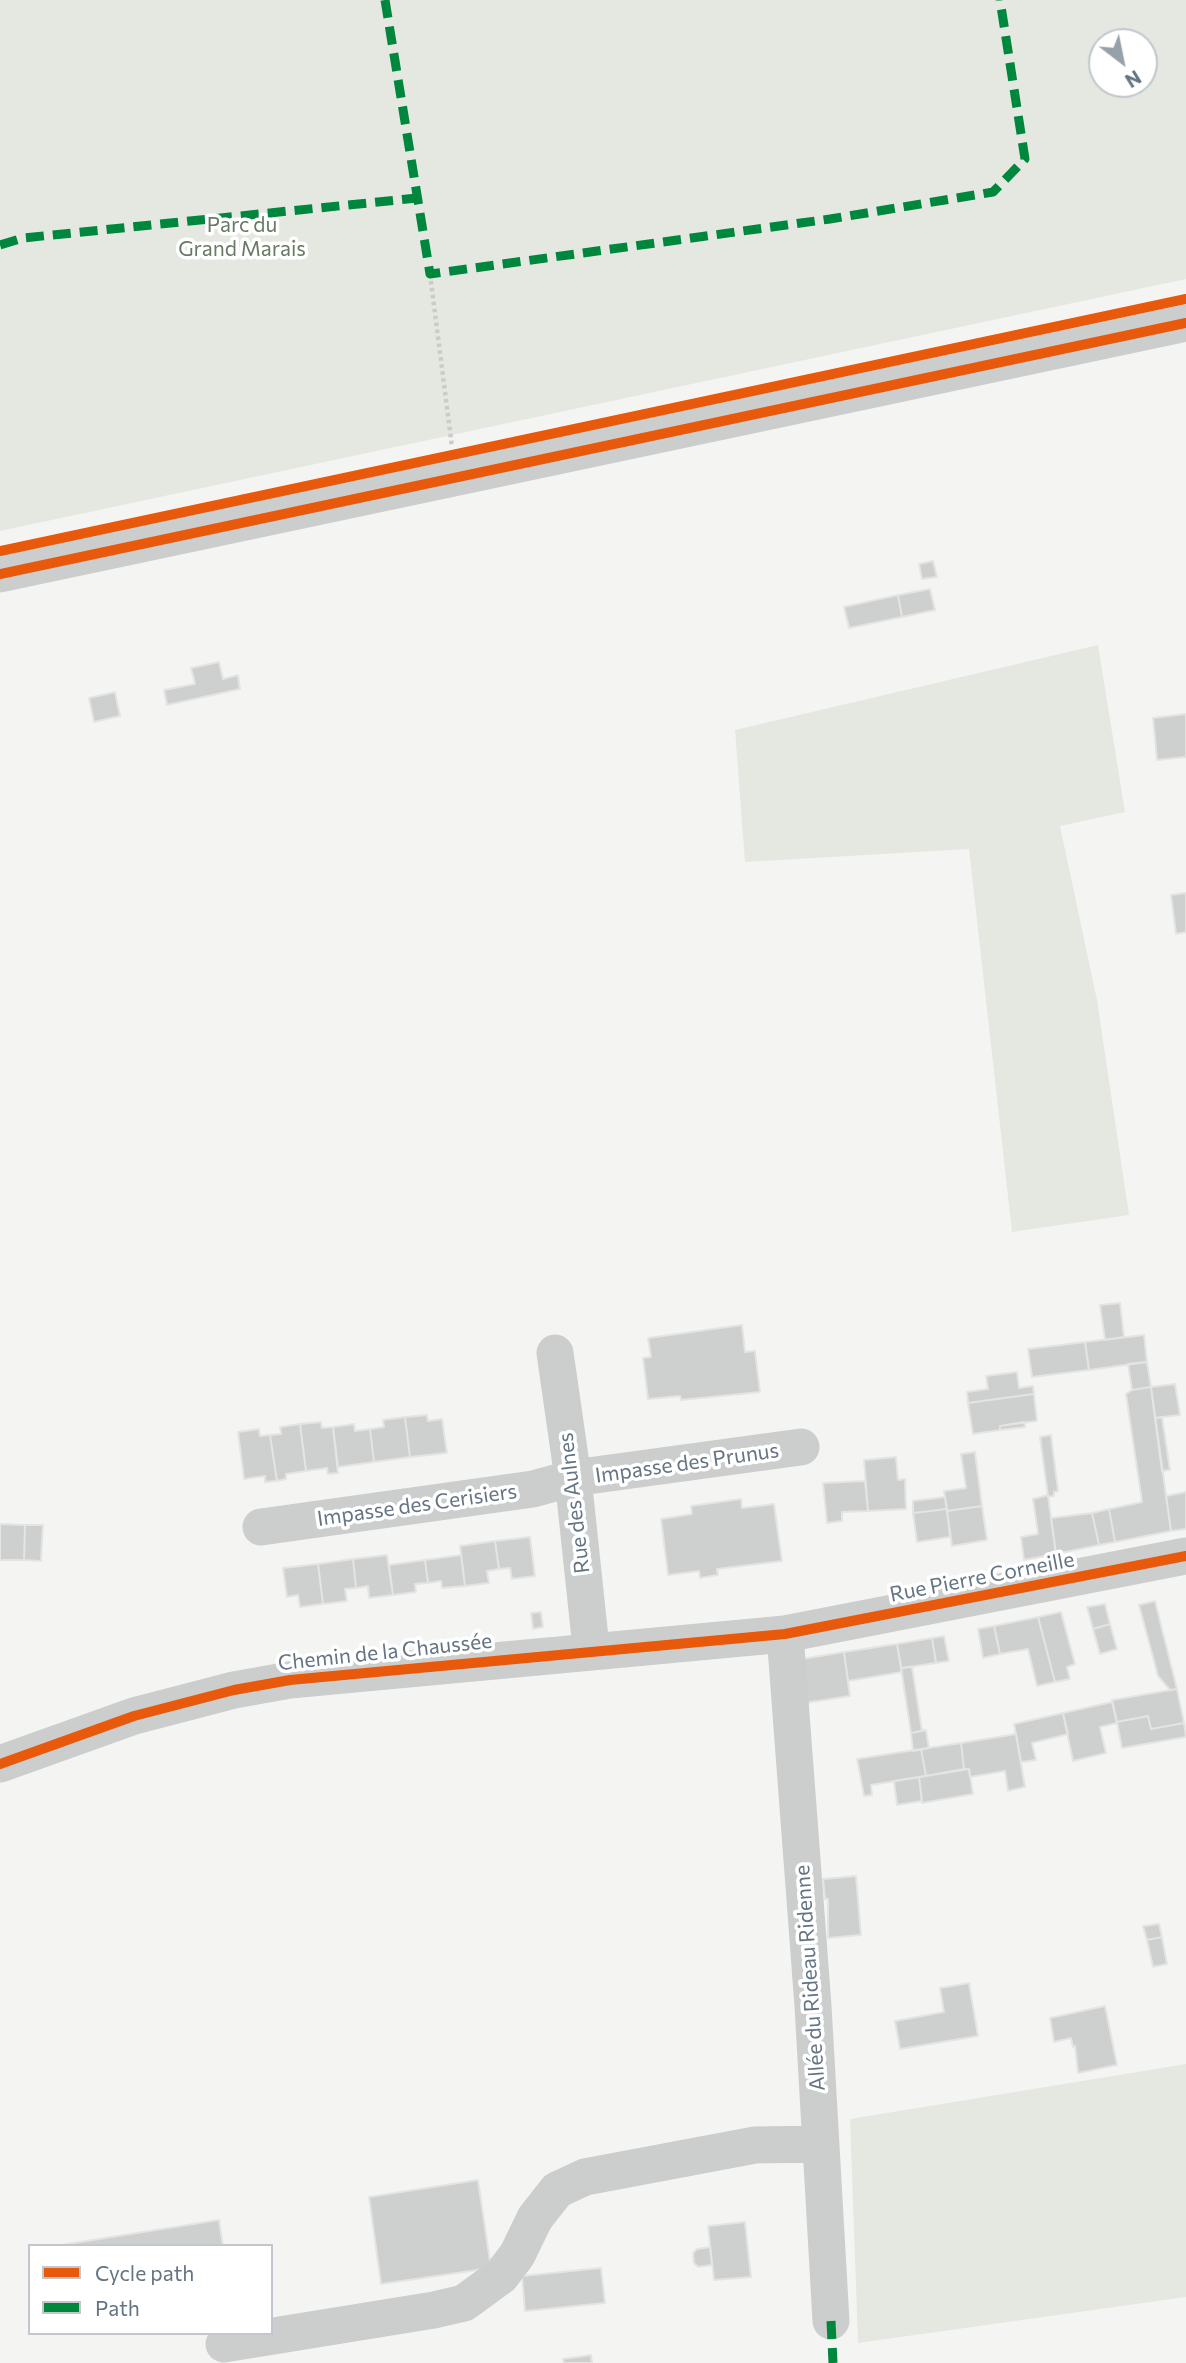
<!DOCTYPE html>
<html>
<head>
<meta charset="utf-8">
<style>
	body { margin:0 }
	#map { position:relative; width:1186px; height:2363px; overflow:hidden; background:#f4f5f3; font-family:Commissioner,sans-serif }
	canvas { display:block }
	.legend { position:absolute; left:28px; top:2244px; width:245px; height:91px; box-sizing:border-box; background:#fff; border:2px solid #c1c7cd; margin:0; padding:9px 12px; list-style:none; font-size:21px; color:#647483 }
	.legend li { display:flex; align-items:center; gap:14px; height:35px }
	.legend b { width:35px; border:2px solid #c1c7cd }
	.north { position:absolute; left:1088px; top:28px; width:70px; height:70px; box-sizing:border-box; background:#fff; border:2px solid #c1c7cd; border-radius:50%; rotate:148deg; font-size:19px; font-weight:700; line-height:28px; text-align:center; color:#647483 }
	.north::after { content:''; display:block; margin:auto; width:24px; height:32px; background:#96a1aa; clip-path:polygon(50% 0,100% 100%,50% 72%,0 100%) }
</style>
</head>
<body>
<div id="map">
<canvas width="1186" height="2363"></canvas>
<ul class="legend">
<li><b style="height:9px;background:#e8590c"></b>Cycle path</li>
<li><b style="height:9px;background:#00873e"></b>Path</li>
</ul>
<div class="north">N</div>
</div>
<script>
const g = document.querySelector('canvas').getContext('2d');
g.lineJoin = 'round';
function paint(path, color) { g.fillStyle = color; g.fill(path, 'evenodd'); }
function strokePath(path, color, width, dash) { g.strokeStyle = color; g.lineWidth = width; g.lineCap = dash ? 'butt' : 'round'; g.setLineDash(dash || []); g.stroke(path); }
function write(font, color, halo, rows, align = 'center') {
  g.font = font + ' Commissioner,sans-serif'; g.lineWidth = 7; g.setLineDash([]); g.textBaseline = 'middle'; g.strokeStyle = halo; g.fillStyle = color; for (const [text, x, y, turn = 0] of rows) {
    g.save(); g.translate(x, y); g.rotate((+turn || 0) * Math.PI / 180); g.textAlign = isNaN(turn) ? turn : align; if (halo) g.strokeText(text, 0, 0); g.fillText(text, 0, 0); g.restore();
  }
}
paint(new Path2D(`
	M 0,0 L 1186,0 L 1186,279 L 0,531 ZM 1102,42 L 1144,42 L 1144,84 L 1102,84 Z
	M 1098,645 L 1125,812 L 1060,826 L 1097,1000 L 1129,1215 L 1012,1232 L 969,849 L 745,862 L 735,730 Z
	M 1186,2064 L 1186,2297 L 858,2343 L 850,2119 Z`), '#e4e8e1');
const building = new Path2D(`
	M 933,561 L 937,577 L 922,579 L 919,564 Z
	M 930,589 L 935,610 L 902,617 L 898,595 Z
	M 898,595 L 902,617 L 849,628 L 844,607 Z
	M 219,662 L 223,679 L 238,675 L 240,689 L 167,705 L 164,690 L 195,684 L 191,668 Z
	M 115,692 L 120,716 L 94,722 L 89,698 Z
	M 1186,714 L 1186,757 L 1157,760 L 1153,718 Z
	M 1186,893 L 1186,932 L 1176,934 L 1171,895 Z
	M 1120,1303 L 1124,1337 L 1105,1340 L 1100,1305 Z
	M 742,1325 L 745,1352 L 755,1351 L 760,1392 L 681,1400 L 680,1396 L 648,1399 L 643,1358 L 651,1357 L 648,1338 Z
	M 1144,1335 L 1147,1362 L 1089,1370 L 1085,1342 Z
	M 1085,1342 L 1089,1370 L 1032,1377 L 1028,1349 Z
	M 1147,1362 L 1151,1387 L 1132,1390 L 1128,1364 Z
	M 1017,1372 L 1019,1388 L 1033,1386 L 1034,1394 L 968,1403 L 967,1392 L 988,1389 L 986,1376 Z
	M 1175,1384 L 1180,1415 L 1155,1418 L 1151,1387 Z
	M 1151,1387 L 1171,1531 L 1115,1542 L 1109,1509 L 1142,1502 L 1126,1394 L 1132,1390 Z
	M 1034,1394 L 1037,1421 L 1000,1426 L 1000,1430 L 973,1434 L 968,1403 Z
	M 427,1415 L 428,1421 L 442,1419 L 447,1453 L 410,1457 L 405,1417 Z
	M 405,1417 L 410,1457 L 374,1462 L 370,1429 L 384,1427 L 383,1420 Z
	M 1162,1417 L 1170,1470 L 1162,1471 L 1155,1418 Z
	M 321,1422 L 322,1428 L 333,1427 L 338,1473 L 328,1474 L 327,1468 L 306,1471 L 300,1424 Z
	M 1024,1422 L 1025,1427 L 1000,1430 L 1000,1426 Z
	M 300,1424 L 306,1471 L 286,1474 L 286,1479 L 277,1481 L 270,1435 L 281,1434 L 280,1427 Z
	M 354,1424 L 355,1431 L 370,1429 L 374,1462 L 338,1467 L 333,1427 Z
	M 259,1429 L 260,1436 L 270,1435 L 277,1481 L 265,1482 L 265,1476 L 244,1479 L 238,1432 Z
	M 1051,1435 L 1058,1491 L 1054,1492 L 1054,1496 L 1048,1497 L 1040,1437 Z
	M 975,1452 L 982,1506 L 947,1511 L 944,1491 L 966,1488 L 961,1454 Z
	M 896,1457 L 898,1480 L 905,1479 L 906,1509 L 868,1511 L 864,1460 Z
	M 865,1481 L 868,1511 L 842,1512 L 842,1521 L 827,1523 L 823,1483 Z
	M 1186,1492 L 1186,1529 L 1171,1531 L 1166,1496 Z
	M 1048,1495 L 1056,1554 L 1024,1560 L 1021,1537 L 1038,1534 L 1033,1499 Z
	M 945,1497 L 947,1509 L 913,1513 L 913,1501 Z
	M 741,1499 L 742,1508 L 774,1504 L 782,1561 L 717,1569 L 718,1575 L 700,1578 L 699,1571 L 668,1575 L 661,1519 L 692,1514 L 691,1506 Z
	M 982,1506 L 987,1540 L 952,1546 L 947,1511 Z
	M 947,1509 L 950,1537 L 917,1542 L 913,1513 Z
	M 1109,1509 L 1115,1542 L 1099,1545 L 1092,1513 Z
	M 1092,1513 L 1099,1545 L 1056,1554 L 1051,1518 Z
	M 0,1524 L 25,1525 L 24,1560 L 0,1560 Z
	M 25,1525 L 43,1525 L 41,1561 L 24,1560 Z
	M 530,1537 L 535,1576 L 512,1579 L 510,1568 L 499,1569 L 495,1541 Z
	M 495,1541 L 499,1569 L 487,1571 L 489,1583 L 465,1586 L 460,1546 Z
	M 387,1555 L 393,1595 L 369,1598 L 368,1586 L 356,1588 L 353,1559 Z
	M 461,1555 L 465,1586 L 442,1588 L 441,1581 L 428,1583 L 425,1560 Z
	M 353,1559 L 356,1588 L 345,1589 L 347,1601 L 323,1604 L 318,1564 Z
	M 425,1560 L 428,1583 L 415,1584 L 416,1592 L 393,1595 L 389,1565 Z
	M 318,1564 L 323,1604 L 300,1607 L 298,1595 L 287,1597 L 283,1568 Z
	M 1155,1601 L 1177,1689 L 1170,1690 L 1158,1676 L 1139,1605 Z
	M 1105,1604 L 1110,1624 L 1093,1629 L 1087,1607 Z
	M 541,1612 L 543,1627 L 533,1629 L 531,1613 Z
	M 1061,1612 L 1075,1664 L 1067,1667 L 1070,1679 L 1055,1682 L 1038,1617 Z
	M 1038,1617 L 1055,1682 L 1037,1686 L 1028,1649 L 1000,1654 L 994,1626 Z
	M 1110,1624 L 1117,1649 L 1100,1654 L 1093,1629 Z
	M 994,1626 L 1000,1654 L 983,1658 L 978,1629 Z
	M 944,1636 L 949,1661 L 936,1663 L 932,1638 Z
	M 932,1638 L 936,1663 L 901,1668 L 897,1644 Z
	M 897,1644 L 902,1672 L 848,1681 L 844,1652 Z
	M 844,1652 L 850,1696 L 805,1703 L 802,1659 Z
	M 912,1667 L 922,1731 L 911,1733 L 901,1668 Z
	M 1177,1689 L 1184,1723 L 1151,1729 L 1148,1716 L 1117,1722 L 1112,1700 Z
	M 1112,1702 L 1117,1723 L 1100,1727 L 1106,1753 L 1073,1761 L 1063,1713 Z
	M 1063,1713 L 1068,1734 L 1032,1743 L 1036,1760 L 1021,1762 L 1014,1724 Z
	M 1148,1716 L 1151,1729 L 1184,1723 L 1186,1737 L 1122,1748 L 1117,1722 Z
	M 926,1730 L 929,1748 L 913,1751 L 911,1733 Z
	M 1016,1734 L 1025,1787 L 1008,1791 L 1005,1771 L 970,1777 L 969,1769 L 964,1769 L 961,1743 Z
	M 961,1743 L 964,1769 L 926,1776 L 921,1749 Z
	M 921,1749 L 926,1776 L 871,1785 L 872,1795 L 864,1796 L 857,1759 Z
	M 969,1769 L 973,1794 L 922,1803 L 919,1777 Z
	M 919,1777 L 922,1801 L 897,1805 L 894,1781 Z
	M 856,1876 L 861,1935 L 828,1938 L 828,1899 L 825,1899 L 823,1879 Z
	M 1159,1924 L 1162,1937 L 1147,1940 L 1143,1926 Z
	M 1162,1937 L 1167,1964 L 1153,1967 L 1147,1940 Z
	M 969,1983 L 978,2036 L 900,2049 L 895,2021 L 944,2012 L 940,1988 Z
	M 1105,2006 L 1117,2065 L 1078,2073 L 1075,2046 L 1073,2047 L 1071,2038 L 1054,2042 L 1050,2018 Z
	M 478,2180 L 491,2268 L 381,2284 L 369,2197 Z
	M 219,2220 L 223,2246 L 61,2246 L 61,2245 Z
	M 745,2222 L 751,2277 L 714,2280 L 708,2226 Z
	M 710,2247 L 712,2265 L 698,2267 L 694,2263 L 693,2253 L 697,2249 Z
	M 601,2268 L 605,2303 L 525,2311 L 522,2276 Z
	M 591,2355 L 592,2363 L 564,2363 L 563,2359 Z`);
paint(building, '#ced0d0');
strokePath(building, '#e4e4e3', 2);
strokePath(new Path2D(`
	M 430,274 L 452,447`), '#cacbcb', 4.5, [3.5, 3.5]);
strokePath(new Path2D(`
	M 0,574 L 1186,323
	M 555,1353 L 573,1478 L 590,1638 L 595,1651
	M 261,1527 L 533,1489 L 573,1478 L 801,1447
	M 785,1634 L 813,2006 L 831,2321
	M 0,1764 L 134,1716 L 234,1690 L 290,1680 L 785,1634 L 1186,1556
	M 224,2344 L 434,2310 L 464,2303 L 501,2276 L 517,2255 L 535,2218 L 557,2190 L 585,2177 L 755,2145 L 821,2144`), '#cccece', 37);
strokePath(new Path2D(`
	M 385,0 L 430,274 L 830,219 L 993,192 L 1025,159 L 1000,0
	M 0,245 L 23,238 L 417,198
	M 831,2321 L 833,2363`), '#00873e', 9, [18, 9]);
strokePath(new Path2D(`
	M 0,551 L 1186,299
	M 0,574 L 1186,323
	M 0,1764 L 134,1716 L 234,1690 L 290,1680 L 785,1634 L 1186,1556`), '#e8590c', 10);
write('21px', '#677a63', '#fff', [
	["Parc du",242,225],
	["Grand Marais",242,249]
]);
write('21px', '#647483', '#fff', [
	["Impasse des Prunus",687,1463,-8],
	["Rue des Aulnes",574,1503,-97],
	["Impasse des Cerisiers",417,1505,-8],
	["Rue Pierre Corneille",982,1577,-11],
	["Chemin de la Chaussée",385,1652,-6],
	["Allée du Rideau Ridenne",810,1978,-94]
]);
</script>
</body>
</html>
